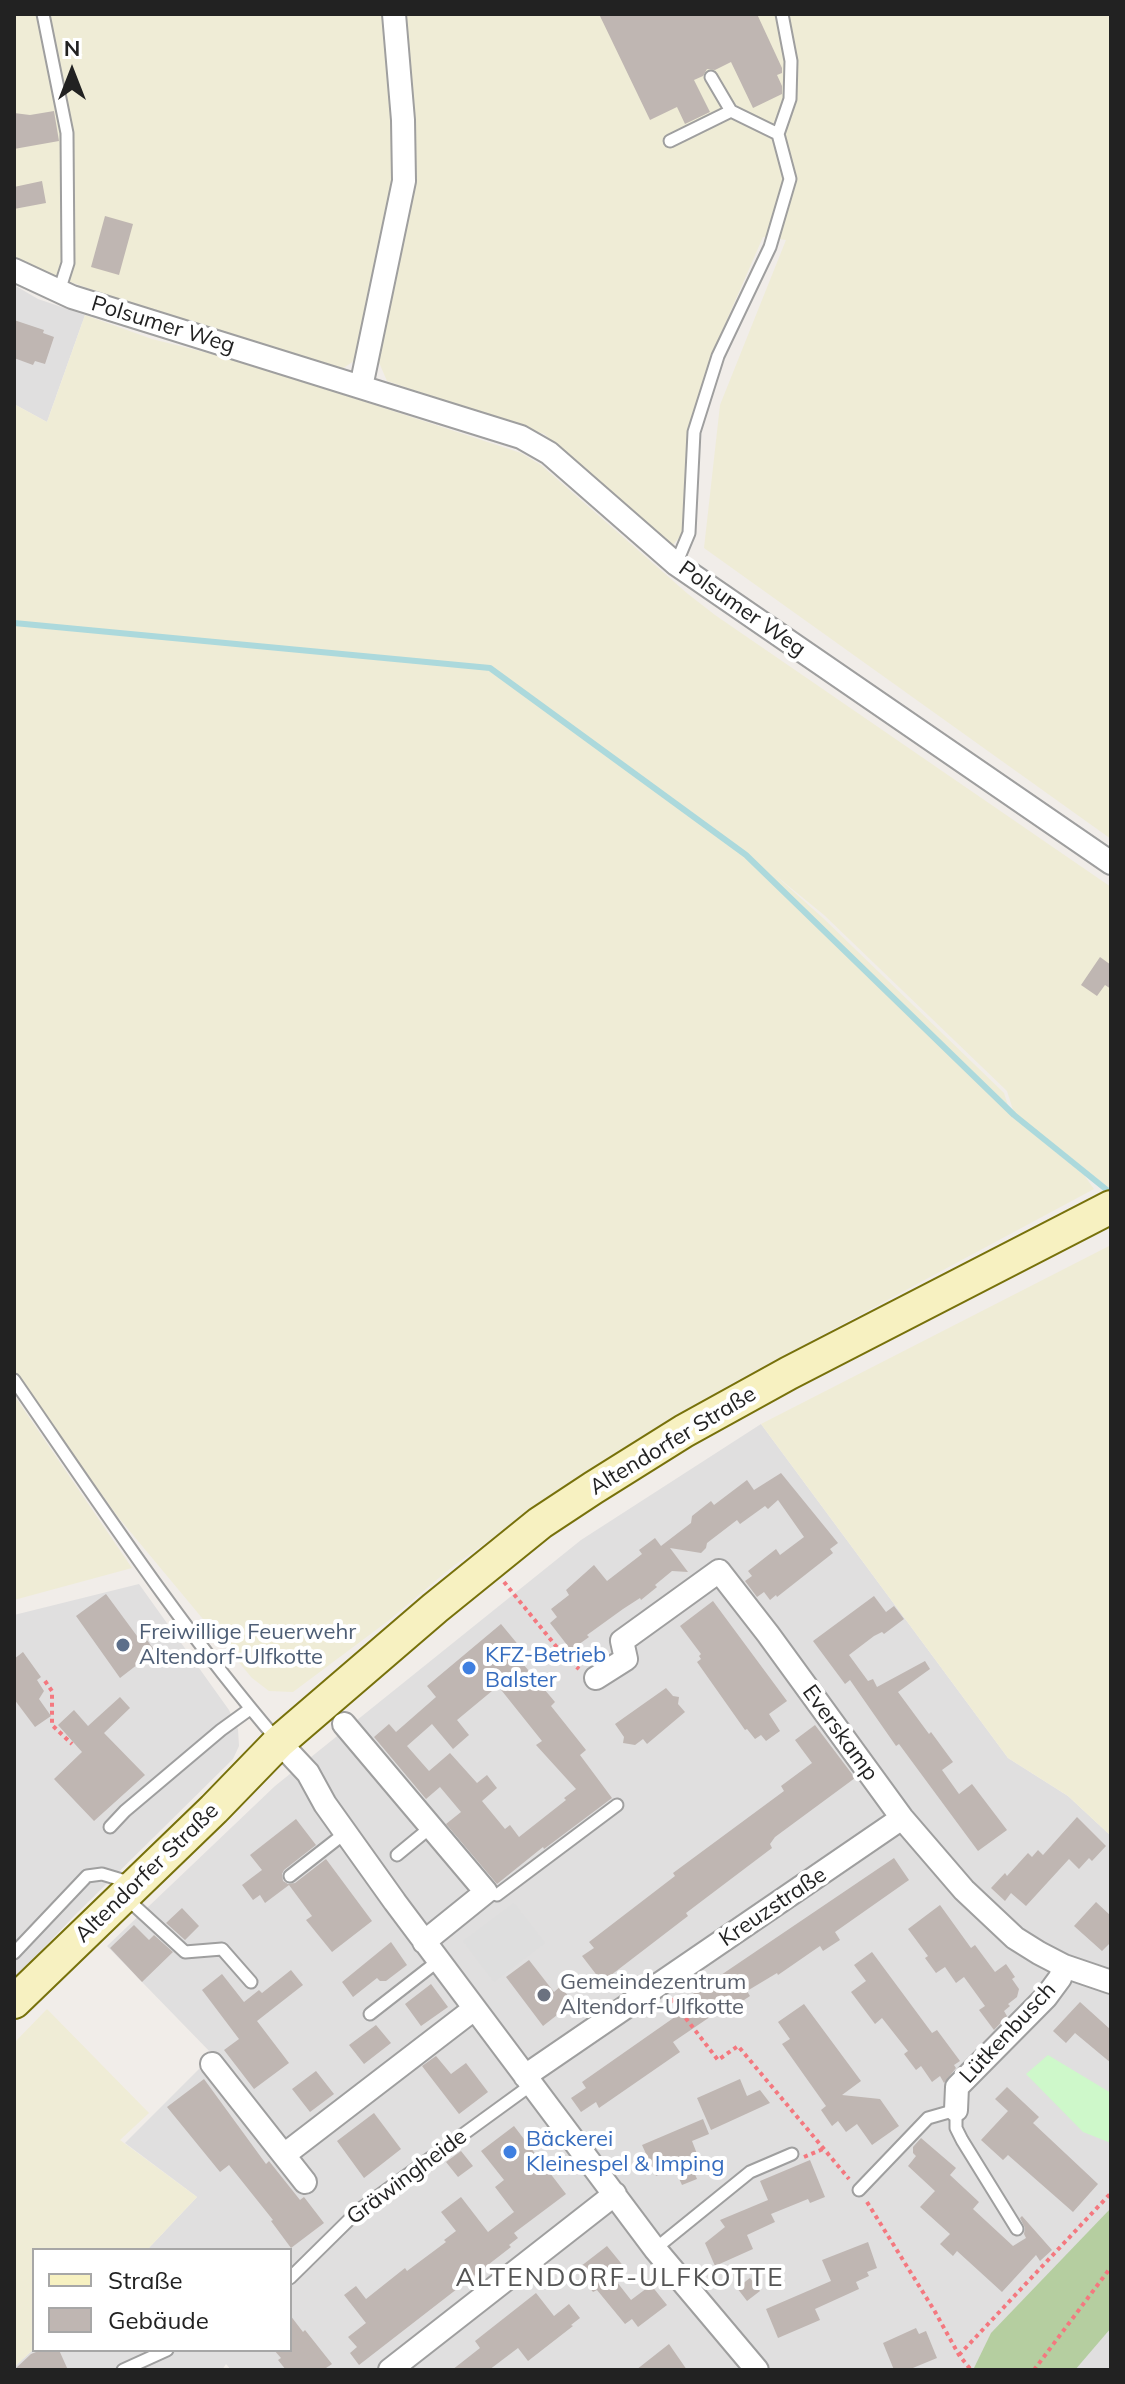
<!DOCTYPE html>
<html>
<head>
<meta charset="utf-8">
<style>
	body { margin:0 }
	#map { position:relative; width:1125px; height:2384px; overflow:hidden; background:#f1ede9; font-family:Mulish,sans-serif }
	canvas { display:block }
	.frame { position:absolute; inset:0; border:16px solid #222; pointer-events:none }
	.legend { position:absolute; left:32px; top:2248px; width:260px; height:104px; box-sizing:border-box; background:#fff; border:2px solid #a7a7a7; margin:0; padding:10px 14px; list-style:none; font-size:24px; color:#222 }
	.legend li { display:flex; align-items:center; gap:16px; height:40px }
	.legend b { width:40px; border:2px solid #a7a7a7 }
	.north { position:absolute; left:32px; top:32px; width:80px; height:80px; -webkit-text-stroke:6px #fff; paint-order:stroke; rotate:0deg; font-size:22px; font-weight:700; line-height:32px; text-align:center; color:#222 }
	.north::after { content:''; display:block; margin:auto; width:28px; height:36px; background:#222; clip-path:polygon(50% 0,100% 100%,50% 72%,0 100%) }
</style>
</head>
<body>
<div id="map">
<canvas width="1125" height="2384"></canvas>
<div class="frame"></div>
<ul class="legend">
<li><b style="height:10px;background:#f7f1c1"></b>Straße</li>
<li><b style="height:22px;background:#bfb6b2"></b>Gebäude</li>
</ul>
<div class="north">N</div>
</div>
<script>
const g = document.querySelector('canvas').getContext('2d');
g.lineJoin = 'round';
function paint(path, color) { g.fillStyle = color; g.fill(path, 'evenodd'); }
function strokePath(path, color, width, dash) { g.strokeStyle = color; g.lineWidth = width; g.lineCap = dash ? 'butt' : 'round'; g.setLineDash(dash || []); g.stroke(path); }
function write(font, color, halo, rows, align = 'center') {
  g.font = font + ' Mulish,sans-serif'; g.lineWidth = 8; g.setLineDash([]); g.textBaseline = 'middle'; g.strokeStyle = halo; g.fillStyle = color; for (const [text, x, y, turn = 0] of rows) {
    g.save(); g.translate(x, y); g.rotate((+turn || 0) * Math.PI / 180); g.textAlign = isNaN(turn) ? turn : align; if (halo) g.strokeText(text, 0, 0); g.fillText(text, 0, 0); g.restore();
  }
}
paint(new Path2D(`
	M 14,285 L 38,299 L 85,315 L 47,422 L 14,404 Z
	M 761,1424 L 1008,1758 L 1068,1796 L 1111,1836 L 1111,2370 L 231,2370 L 226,2364 L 222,2370 L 14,2370 L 14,2367 L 34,2349 L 290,2350 L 290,2250 L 147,2250 L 197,2197 L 125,2143 L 213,2055 L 107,1946 L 275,1786 L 581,1540 Z
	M 139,1584 L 229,1710 L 238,1729 L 239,1746 L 233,1759 L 75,1915 L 14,1979 L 14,1615 Z`), '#e0dfdf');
paint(new Path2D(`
	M 14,14 L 388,14 L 398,166 L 363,346 L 354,361 L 342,369 L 154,311 L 47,274 L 14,256 Z
	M 401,14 L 1111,14 L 1111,839 L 704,548 L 720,405 L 786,240 L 763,237 L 712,354 L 688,431 L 684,532 L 672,546 L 544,434 L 387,381 L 378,360 L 410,187 Z
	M 85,315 L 152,339 L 244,362 L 521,453 L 541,465 L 688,594 L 715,615 L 1111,887 L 1111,1186 L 1108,1187 L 1014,1113 L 1007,1091 L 824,915 L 775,875 L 823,918 L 1004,1093 L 1011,1115 L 1084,1175 L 1094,1189 L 731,1384 L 626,1447 L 561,1489 L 452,1567 L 388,1621 L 293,1692 L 269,1691 L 252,1678 L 118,1517 L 14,1372 L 14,404 L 47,422 Z
	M 1111,1245 L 1111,1836 L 1068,1796 L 1008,1758 L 761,1424 Z
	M 14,1395 L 132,1568 L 14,1600 Z
	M 47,2009 L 149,2113 L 120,2140 L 197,2197 L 147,2250 L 34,2250 L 34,2349 L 14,2367 L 14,2043 Z`), '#efecd6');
paint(new Path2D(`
	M 1111,2208 L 1111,2328 L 1075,2370 L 973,2370 L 991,2333 Z`), '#b5cea0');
paint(new Path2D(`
	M 1048,2055 L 1111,2093 L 1111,2143 L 1083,2132 L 1026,2074 Z`), '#cef8ca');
paint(new Path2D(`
	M 514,1903 L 545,1943 L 494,1982 L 463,1941 Z`), '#dedede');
strokePath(new Path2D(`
	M 14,623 L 490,668 L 746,855 L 1014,1115 L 1107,1190`), '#acd9dc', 6);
paint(new Path2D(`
	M 599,14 L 757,14 L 782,68 L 782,73 L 777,75 L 782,86 L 782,94 L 753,108 L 731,62 L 715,70 L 707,69 L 703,76 L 694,80 L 710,112 L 685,124 L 677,107 L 650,120 Z
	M 54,111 L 59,141 L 14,149 L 14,113 L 30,115 Z
	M 42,181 L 46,203 L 14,209 L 14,187 Z
	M 105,216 L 133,224 L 119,275 L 91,267 Z
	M 14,320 L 44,330 L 43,333 L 54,337 L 45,364 L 35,361 L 33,365 L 14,358 Z
	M 1100,957 L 1111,965 L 1111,989 L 1105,985 L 1097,996 L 1081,985 Z
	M 781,1473 L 838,1543 L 830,1549 L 833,1553 L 777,1597 L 776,1595 L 770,1600 L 764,1592 L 757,1597 L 745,1581 L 752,1576 L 748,1571 L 776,1549 L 780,1555 L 804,1537 L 778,1500 L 768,1509 L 765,1506 L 740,1524 L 737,1520 L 707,1543 L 706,1548 L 701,1553 L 670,1548 L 688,1572 L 672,1571 L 655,1585 L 657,1587 L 641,1600 L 640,1598 L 623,1609 L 587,1635 L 589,1637 L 571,1650 L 550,1623 L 557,1617 L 551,1609 L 569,1595 L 566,1590 L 594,1565 L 607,1581 L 642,1554 L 639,1550 L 655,1538 L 661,1546 L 691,1523 L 692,1516 L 711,1501 L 714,1505 L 747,1480 L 754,1490 Z
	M 106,1594 L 137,1636 L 141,1632 L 155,1651 L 120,1678 L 76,1616 Z
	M 874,1596 L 886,1612 L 894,1606 L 904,1619 L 884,1634 L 882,1632 L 874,1636 L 849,1655 L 868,1681 L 873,1679 L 877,1687 L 925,1661 L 930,1669 L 898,1692 L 929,1734 L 931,1732 L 953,1762 L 942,1770 L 959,1794 L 972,1784 L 1007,1830 L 978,1851 L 899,1744 L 896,1746 L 850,1680 L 845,1684 L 813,1641 Z
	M 713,1601 L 787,1701 L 769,1714 L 780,1731 L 766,1741 L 761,1735 L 755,1739 L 747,1729 L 745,1730 L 697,1662 L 701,1659 L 699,1656 L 701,1654 L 680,1626 Z
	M 501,1624 L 525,1653 L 518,1658 L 555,1702 L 551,1706 L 586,1750 L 580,1755 L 612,1798 L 544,1849 L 543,1847 L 497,1884 L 446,1824 L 461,1812 L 440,1787 L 426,1799 L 374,1737 L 389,1724 L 396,1732 L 436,1697 L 427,1686 ZM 498,1686 L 542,1741 L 536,1745 L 576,1789 L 564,1798 L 566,1800 L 519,1837 L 510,1825 L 505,1829 L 482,1801 L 497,1788 L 487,1775 L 477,1783 L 450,1753 L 429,1771 L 407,1746 L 432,1724 L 453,1749 L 469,1735 L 457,1720 Z
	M 23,1652 L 41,1677 L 37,1680 L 44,1691 L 39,1699 L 51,1716 L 35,1727 L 14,1699 L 14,1659 Z
	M 666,1688 L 673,1696 L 679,1697 L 678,1704 L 685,1712 L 647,1744 L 643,1739 L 635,1745 L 623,1743 L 624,1737 L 615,1724 Z
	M 120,1697 L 130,1708 L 104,1733 L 145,1775 L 94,1821 L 54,1779 L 82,1752 L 58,1725 L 74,1710 L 88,1726 Z
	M 815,1725 L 855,1778 L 775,1837 L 770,1844 L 772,1848 L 686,1913 L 688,1916 L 602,1982 L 582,1956 L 594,1948 L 589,1942 L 675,1876 L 673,1873 L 784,1791 L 781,1786 L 812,1763 L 795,1740 Z
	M 1077,1817 L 1106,1846 L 1092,1861 L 1089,1858 L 1079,1869 L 1069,1859 L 1026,1906 L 1011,1893 L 1005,1901 L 991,1888 L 1005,1873 L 1007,1876 L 1028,1853 L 1032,1857 L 1038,1850 L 1043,1855 Z
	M 296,1819 L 316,1845 L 284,1870 L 282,1874 L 283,1881 L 288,1884 L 295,1883 L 326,1859 L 372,1921 L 332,1952 L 306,1920 L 312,1916 L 289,1885 L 265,1903 L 260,1895 L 253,1900 L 242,1885 L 262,1870 L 250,1855 Z
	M 894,1858 L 909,1880 L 835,1932 L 840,1940 L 823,1951 L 820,1946 L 778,1975 L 777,1973 L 747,1991 L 750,1996 L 735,2006 L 732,2002 L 673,2042 L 680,2052 L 599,2108 L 596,2102 L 581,2112 L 571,2098 L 586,2088 L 582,2082 L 692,2005 L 687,1998 Z
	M 1096,1902 L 1111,1916 L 1111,1942 L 1102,1951 L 1074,1926 Z
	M 940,1905 L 971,1948 L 975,1945 L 995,1972 L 1006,1964 L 1015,1977 L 1012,1979 L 1019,1989 L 1017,1997 L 1008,2004 L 1010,2006 L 1004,2011 L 1007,2016 L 994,2030 L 979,2010 L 985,2006 L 964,1977 L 956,1983 L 945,1967 L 936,1973 L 925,1958 L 928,1956 L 908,1929 Z
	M 182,1908 L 199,1926 L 185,1940 L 166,1923 Z
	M 134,1925 L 149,1940 L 154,1935 L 173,1952 L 142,1982 L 110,1948 Z
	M 391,1942 L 407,1965 L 386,1981 L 380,1981 L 377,1978 L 353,1997 L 342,1982 Z
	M 872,1952 L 932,2033 L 937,2030 L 960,2061 L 954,2065 L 956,2068 L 944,2083 L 940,2076 L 932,2082 L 921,2066 L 916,2070 L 904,2054 L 908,2051 L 882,2018 L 875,2024 L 851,1992 L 866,1981 L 854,1965 Z
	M 529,1960 L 554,1992 L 561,1986 L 570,1999 L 563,2004 L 566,2008 L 543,2026 L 506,1977 Z
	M 291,1970 L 303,1985 L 257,2021 L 289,2063 L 254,2089 L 224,2050 L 239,2039 L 202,1990 L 222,1974 L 244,2002 L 259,1990 L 262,1993 Z
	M 431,1984 L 448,2007 L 421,2026 L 405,2004 Z
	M 1080,2002 L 1111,2030 L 1111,2063 L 1075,2033 L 1066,2043 L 1053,2031 Z
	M 804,2004 L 861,2081 L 842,2095 L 880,2099 L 899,2126 L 872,2145 L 857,2124 L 846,2132 L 838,2121 L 832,2126 L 821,2110 L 826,2106 L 782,2044 L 790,2039 L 778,2022 Z
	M 376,2025 L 391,2043 L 364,2064 L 349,2045 Z
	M 436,2056 L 451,2074 L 466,2063 L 488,2092 L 459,2114 L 422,2066 Z
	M 316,2071 L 334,2094 L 310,2112 L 292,2089 Z
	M 204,2079 L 266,2164 L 269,2161 L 300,2200 L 304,2197 L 324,2223 L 291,2248 L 271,2221 L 273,2220 L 229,2165 L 220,2172 L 167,2107 Z
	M 740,2079 L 747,2096 L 760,2090 L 770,2103 L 711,2130 L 697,2098 Z
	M 1007,2087 L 1039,2117 L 1033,2123 L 1098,2184 L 1073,2212 L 1008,2155 L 1003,2160 L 981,2140 L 1008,2111 L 995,2099 Z
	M 374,2113 L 401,2149 L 364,2178 L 337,2141 Z
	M 703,2119 L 709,2134 L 692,2141 L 699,2159 L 690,2163 L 697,2179 L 682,2185 L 674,2168 L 656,2176 L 642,2145 Z
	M 514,2126 L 566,2194 L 514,2233 L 518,2238 L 509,2245 L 511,2247 L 359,2365 L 350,2353 L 357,2347 L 348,2337 L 366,2323 L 344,2295 L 356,2286 L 366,2299 L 405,2268 L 407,2271 L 446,2242 L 444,2240 L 456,2231 L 441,2212 L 461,2197 L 488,2232 L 514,2212 L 495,2187 L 504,2180 L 481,2151 Z
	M 921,2138 L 956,2168 L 950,2175 L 979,2202 L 973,2209 L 1013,2246 L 1026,2238 L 1024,2234 L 1025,2228 L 1020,2218 L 1022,2216 L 1052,2250 L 1040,2261 L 1036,2255 L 1002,2292 L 957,2251 L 953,2256 L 940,2244 L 950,2234 L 920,2207 L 935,2191 L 908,2166 L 916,2156 L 913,2153 L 913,2147 Z
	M 461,2151 L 473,2166 L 458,2177 L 446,2162 Z
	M 810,2160 L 825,2197 L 810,2203 L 808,2199 L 771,2214 L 775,2222 L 747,2235 L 753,2249 L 715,2266 L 705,2243 L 725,2227 L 720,2220 L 768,2200 L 760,2181 Z
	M 868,2242 L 877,2268 L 867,2272 L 869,2276 L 856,2282 L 859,2289 L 815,2309 L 820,2320 L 778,2338 L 766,2309 L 831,2281 L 822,2260 Z
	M 607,2246 L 625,2268 L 613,2277 L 631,2300 L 651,2285 L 667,2305 L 638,2327 L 632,2319 L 625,2324 L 597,2290 L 593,2292 L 576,2270 Z
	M 750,2278 L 760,2291 L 747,2301 L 737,2288 Z
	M 536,2293 L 554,2316 L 569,2304 L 580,2318 L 571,2325 L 573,2326 L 528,2361 L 518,2348 L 489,2370 L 452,2370 L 480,2348 L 475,2341 Z
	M 290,2315 L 303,2332 L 305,2330 L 332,2364 L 323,2370 L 286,2370 L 278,2360 L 281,2358 L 274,2350 L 290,2350 Z
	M 916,2328 L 919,2334 L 926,2331 L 937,2358 L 908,2370 L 894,2370 L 883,2343 Z
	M 669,2344 L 687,2370 L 636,2370 Z
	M 41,2350 L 59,2350 L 68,2370 L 14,2370 L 31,2354 Z`), '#bfb6b2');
const lane = new Path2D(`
	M 43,14 L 67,133 L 68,263 L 59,291
	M 711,77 L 731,111 L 778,134
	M 670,141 L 731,111
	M 676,564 L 689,533 L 694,432 L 718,356 L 770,247 L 790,179 L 778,134 L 790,99 L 791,61 L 782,14
	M 14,1380 C 99,1503 181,1628 278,1741
	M 110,1827 L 125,1811 L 221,1730 L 250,1709
	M 397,1855 L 431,1827
	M 290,1876 L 345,1833
	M 486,1892 L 497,1895 L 617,1805
	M 125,1897 L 185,1952 L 222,1949 L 251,1982
	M 14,1953 L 87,1876 L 102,1874 L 132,1883
	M 370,2014 L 438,1961
	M 859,2190 L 928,2118 L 956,2110 L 956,2128 L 962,2140 L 1017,2229
	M 655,2249 L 750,2172 L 792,2154
	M 290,2278 L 359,2210 L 531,2085
	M 123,2370 L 167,2350`);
const street = new Path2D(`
	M 14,270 L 72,297 L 521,437 L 549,453 L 676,564 L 1111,863
	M 361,387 L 404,181 L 403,120 L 394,14
	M 596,1678 L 626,1659 L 622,1641 L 719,1571 L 768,1634 L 902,1818 L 964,1890 L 1015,1938 L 1039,1953 L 1064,1966 L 1111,1982
	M 344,1724 L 486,1892 L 424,1942
	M 279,1742 L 308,1773 L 325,1804 L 395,1902 L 655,2249 L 757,2370
	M 212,2064 L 305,2182
	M 525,2076 L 902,1818
	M 956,2110 L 957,2087 L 1046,1997 L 1060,1978 L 1064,1966
	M 284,2155 L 474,2009
	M 390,2370 L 615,2194`);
const secondary = new Path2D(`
	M 14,2002 L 214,1809 L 279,1742 L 435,1608 L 540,1523 L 593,1488 L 684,1431 L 789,1373 L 1111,1207`);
strokePath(lane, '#9f9f9f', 15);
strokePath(street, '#9f9f9f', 26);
strokePath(secondary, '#77710b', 36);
strokePath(new Path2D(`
	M 504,1582 L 564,1656 L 579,1669
	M 45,1681 L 52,1691 L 52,1725 L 72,1744
	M 671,1999 L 718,2060 L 738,2046 L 849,2179
	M 804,2157 L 823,2149
	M 867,2202 L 934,2310 L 959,2355 L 971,2370
	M 959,2355 L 1111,2193
	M 1034,2370 L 1111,2267`), '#f4787f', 4, [4, 4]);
strokePath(lane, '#fff', 11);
strokePath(street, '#fff', 22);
strokePath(secondary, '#f7f1c1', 32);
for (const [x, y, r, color] of [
	[123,1645,8,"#5c6f8a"],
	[469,1668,8,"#3f7fe0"],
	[544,1995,8,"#6b7280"],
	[510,2152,8,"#3f7fe0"]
]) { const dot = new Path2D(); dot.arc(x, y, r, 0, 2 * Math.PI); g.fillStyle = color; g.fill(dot); strokePath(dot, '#fff', 3); }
write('22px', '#222', '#fff', [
	["Polsumer Weg",163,325,17],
	["Polsumer Weg",742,609,35],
	["Altendorfer Straße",673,1441,-31],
	["Everskamp",840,1733,54],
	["Altendorfer Straße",147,1873,-44],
	["Kreuzstraße",773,1907,-34],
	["Lütkenbusch",1008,2033,-47],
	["Gräwingheide",407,2177,-37]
]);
write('22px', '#4e5e75', '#fff', [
	["Freiwillige Feuerwehr",139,1632],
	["Altendorf-Ulfkotte",139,1657]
], 'left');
write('22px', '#366cbe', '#fff', [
	["KFZ-Betrieb",485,1655],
	["Balster",485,1680],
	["Bäckerei",526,2139],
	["Kleinespel & Imping",526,2164]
], 'left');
write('22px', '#5b616d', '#fff', [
	["Gemeindezentrum",560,1982],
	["Altendorf-Ulfkotte",560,2007]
], 'left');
g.letterSpacing = '2px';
write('26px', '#555', '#fff', [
	["ALTENDORF-ULFKOTTE",620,2278]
]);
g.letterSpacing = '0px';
</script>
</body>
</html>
